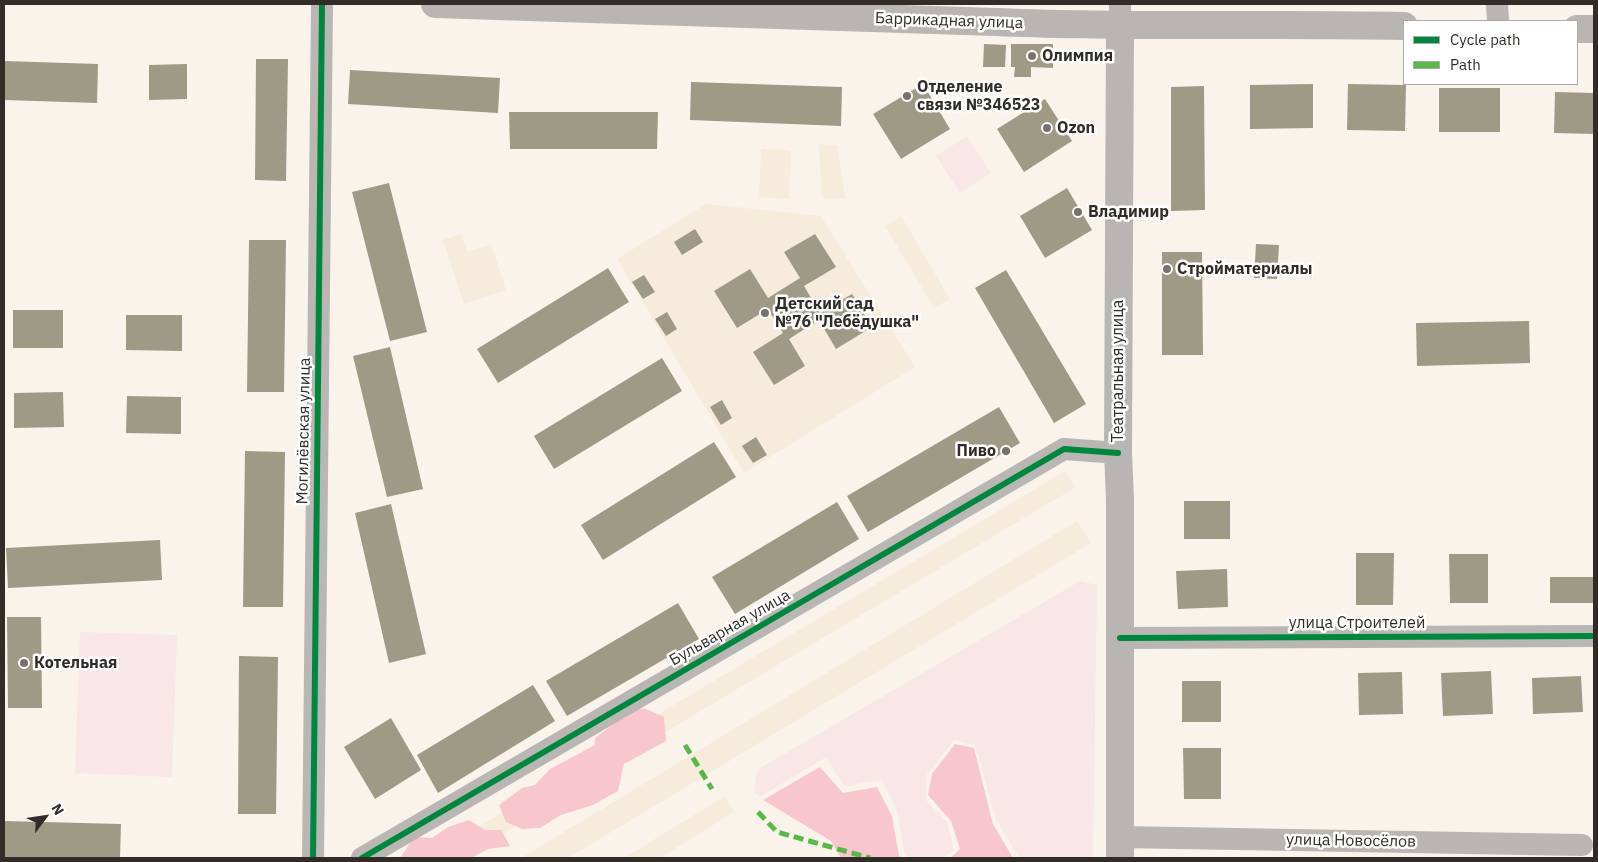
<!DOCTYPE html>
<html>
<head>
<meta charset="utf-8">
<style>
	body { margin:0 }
	#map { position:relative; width:1598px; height:862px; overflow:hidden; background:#f9f3ec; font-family:"IBM Plex Sans",sans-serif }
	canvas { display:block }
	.frame { position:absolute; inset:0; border:5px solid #312c27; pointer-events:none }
	.legend { position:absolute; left:1403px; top:20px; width:175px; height:65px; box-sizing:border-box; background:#fff; border:1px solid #adaba9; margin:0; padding:6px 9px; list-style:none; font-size:15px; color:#312c27 }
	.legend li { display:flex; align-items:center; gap:10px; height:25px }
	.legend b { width:25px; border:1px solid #adaba9 }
	.north { position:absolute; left:20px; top:792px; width:50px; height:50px; -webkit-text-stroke:4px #fff; paint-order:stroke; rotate:59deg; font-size:14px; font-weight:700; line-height:20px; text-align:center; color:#312c27 }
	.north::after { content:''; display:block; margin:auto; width:18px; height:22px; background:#312c27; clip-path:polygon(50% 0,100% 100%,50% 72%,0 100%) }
</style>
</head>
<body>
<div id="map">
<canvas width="1598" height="862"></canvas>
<div class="frame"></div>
<ul class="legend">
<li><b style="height:6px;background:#00873e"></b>Cycle path</li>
<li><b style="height:6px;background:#58b947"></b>Path</li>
</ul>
<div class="north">N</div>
</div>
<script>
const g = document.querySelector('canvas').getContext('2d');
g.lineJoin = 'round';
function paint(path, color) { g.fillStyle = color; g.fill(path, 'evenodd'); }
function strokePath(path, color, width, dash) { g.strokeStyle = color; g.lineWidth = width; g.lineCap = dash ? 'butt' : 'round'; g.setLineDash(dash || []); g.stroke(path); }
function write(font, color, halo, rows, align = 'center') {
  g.font = font + ' "IBM Plex Sans",sans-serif'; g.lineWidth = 5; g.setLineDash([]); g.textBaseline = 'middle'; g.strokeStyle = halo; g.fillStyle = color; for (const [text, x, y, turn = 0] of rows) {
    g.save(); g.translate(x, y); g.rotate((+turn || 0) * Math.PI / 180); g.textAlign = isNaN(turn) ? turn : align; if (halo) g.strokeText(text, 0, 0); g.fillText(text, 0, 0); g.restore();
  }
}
paint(new Path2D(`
	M 819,144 L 837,145 L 845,198 L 822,199 Z
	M 761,149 L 791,150 L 789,199 L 759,197 Z
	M 706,204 L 821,216 L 915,367 L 744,473 L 617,259 Z
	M 901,216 L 950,299 L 934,308 L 885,226 Z
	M 461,234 L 467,252 L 491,244 L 506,290 L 464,304 L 443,240 Z
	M 1065,471 L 1076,487 L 677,725 L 465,858 L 429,858 L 667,709 Z
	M 1077,521 L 1091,543 L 568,858 L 521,858 Z
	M 725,796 L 734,812 L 660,858 L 624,858 Z`), '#f7ebdc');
paint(new Path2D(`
	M 967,136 L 991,173 L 960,193 L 936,156 Z
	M 1080,581 L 1097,585 L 1093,858 L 1019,858 L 996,819 L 975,745 L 954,740 L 926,776 L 926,800 L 947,822 L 954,850 L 943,858 L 909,858 L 904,852 L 897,810 L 882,780 L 844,786 L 826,757 L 760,797 L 754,792 L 757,770 Z
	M 80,632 L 177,635 L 172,777 L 75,773 Z`), '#f8e7e6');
paint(new Path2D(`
	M 634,708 L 646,709 L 664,717 L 666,741 L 624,764 L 618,791 L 593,805 L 561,815 L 540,828 L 522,829 L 506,822 L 499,805 L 522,788 L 535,785 L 550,769 L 595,745 L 595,738 Z
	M 955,744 L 974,748 L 993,824 L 1013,858 L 950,858 L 960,849 L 951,821 L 928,795 L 932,774 Z
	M 820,767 L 843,793 L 877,787 L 892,816 L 899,856 L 901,858 L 841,858 L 831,841 L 763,800 Z
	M 469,820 L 485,830 L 501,830 L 510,846 L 488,849 L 471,858 L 400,858 L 414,837 L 432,838 L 448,827 Z`), '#f7c6ce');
paint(new Path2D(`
	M 984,44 L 1006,45 L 1005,67 L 983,67 Z
	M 1011,44 L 1053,44 L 1053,68 L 1031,67 L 1031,77 L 1014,77 L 1015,67 L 1011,67 Z
	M 256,59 L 288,59 L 286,181 L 255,180 Z
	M 4,61 L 98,64 L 97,103 L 4,100 Z
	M 187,64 L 187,99 L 149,100 L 149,65 Z
	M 350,70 L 500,78 L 498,113 L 348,104 Z
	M 691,82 L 842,87 L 841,126 L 690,120 Z
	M 923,84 L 950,129 L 901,159 L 873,114 Z
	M 1313,84 L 1313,128 L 1250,129 L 1250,85 Z
	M 1348,84 L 1406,85 L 1405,131 L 1347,130 Z
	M 1204,86 L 1205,210 L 1171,211 L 1171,87 Z
	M 1439,88 L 1500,88 L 1500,132 L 1439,132 Z
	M 1555,92 L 1594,93 L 1594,134 L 1554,133 Z
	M 1045,99 L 1072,141 L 1024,172 L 997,129 Z
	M 509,112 L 658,112 L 657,149 L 510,149 Z
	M 389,183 L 427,332 L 390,341 L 352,192 Z
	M 1067,188 L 1092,230 L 1045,258 L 1020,216 Z
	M 695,229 L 703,242 L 682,255 L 674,242 Z
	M 815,234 L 836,267 L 804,286 L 820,313 L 852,294 L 872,327 L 836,349 L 819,320 L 789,339 L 805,366 L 774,385 L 753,352 L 783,333 L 768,309 L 737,328 L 714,291 L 750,269 L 768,298 L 800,278 L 784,252 Z
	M 249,240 L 286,240 L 284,392 L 247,392 Z
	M 1256,244 L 1279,245 L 1277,279 L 1254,278 Z
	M 1162,252 L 1202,252 L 1203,355 L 1162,355 Z
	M 608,268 L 629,302 L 498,383 L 477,349 Z
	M 1006,270 L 1086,404 L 1054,423 L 975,288 Z
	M 644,275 L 655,292 L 643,299 L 632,282 Z
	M 13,310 L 63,310 L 63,348 L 13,348 Z
	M 667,312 L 677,329 L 666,336 L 655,319 Z
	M 126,315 L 182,315 L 182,351 L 126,350 Z
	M 1529,321 L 1530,363 L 1417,366 L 1416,323 Z
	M 390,347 L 423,489 L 387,497 L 353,356 Z
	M 662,358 L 682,391 L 554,469 L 534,436 Z
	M 63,392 L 64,427 L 14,428 L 14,393 Z
	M 127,396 L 181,397 L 181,434 L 126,433 Z
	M 722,400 L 732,418 L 721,425 L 710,407 Z
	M 999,407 L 1020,443 L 868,532 L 847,496 Z
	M 756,437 L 767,455 L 753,463 L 742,446 Z
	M 714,442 L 736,477 L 603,560 L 581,525 Z
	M 245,451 L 285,452 L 283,607 L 243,607 Z
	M 1184,501 L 1230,501 L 1230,539 L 1184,539 Z
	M 837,502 L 859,539 L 735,614 L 712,577 Z
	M 391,504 L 426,654 L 389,663 L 355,513 Z
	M 160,540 L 162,580 L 8,588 L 6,548 Z
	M 1356,553 L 1394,553 L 1393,605 L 1356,605 Z
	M 1449,554 L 1488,554 L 1488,603 L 1450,603 Z
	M 1227,569 L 1228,607 L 1178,609 L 1176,571 Z
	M 1550,577 L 1594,577 L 1594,603 L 1550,603 Z
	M 678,603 L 699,639 L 567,716 L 546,681 Z
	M 7,617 L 41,617 L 42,708 L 8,708 Z
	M 239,656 L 278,657 L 276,814 L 238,814 Z
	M 1491,671 L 1493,714 L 1443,716 L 1441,673 Z
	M 1402,672 L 1403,714 L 1359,715 L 1358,673 Z
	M 1581,676 L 1583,712 L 1533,714 L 1532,678 Z
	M 1182,681 L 1221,681 L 1221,722 L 1182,722 Z
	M 533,685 L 555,721 L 438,793 L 417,755 Z
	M 391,718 L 421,770 L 375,799 L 344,747 Z
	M 1183,748 L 1221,748 L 1221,799 L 1184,799 Z
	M 4,821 L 121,824 L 120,858 L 4,858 Z`), '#9e9a86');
strokePath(new Path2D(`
	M 1497,4 L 1498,21
	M 1120,26 L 1120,4
	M 1120,638 L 1594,636
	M 1120,837 L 1582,845
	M 313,858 L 322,4
	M 362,858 L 1064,449 L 1118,453`), '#b9b6b4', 22);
strokePath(new Path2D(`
	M 435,4 L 996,22 C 1132,28 1268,23 1404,26
	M 1120,26 L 1118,453 L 1120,499 L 1120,858
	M 1577,29 L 1594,29`), '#b8b5b2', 28);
strokePath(new Path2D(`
	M 685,745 L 712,789
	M 758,812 L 777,832 L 870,858`), '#58b947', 5, [10, 5]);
strokePath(new Path2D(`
	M 1120,638 L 1594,636
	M 313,858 L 322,4
	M 362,858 L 1064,449 L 1118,453`), '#00873e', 6);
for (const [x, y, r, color] of [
	[1032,56,5,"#77726c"],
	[907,96,5,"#77726c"],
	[1047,128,5,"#77726c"],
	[1078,212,5,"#77726c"],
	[1167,269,5,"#77726c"],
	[765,313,5,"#77726c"],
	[1006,451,5,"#77726c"],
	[24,663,5,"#77726c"]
]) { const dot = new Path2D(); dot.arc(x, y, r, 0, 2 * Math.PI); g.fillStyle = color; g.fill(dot); strokePath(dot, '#fff', 2); }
write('16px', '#312c27', '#fff', [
	["Баррикадная улица",949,21,2],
	["Театральная улица",1118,371,-90],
	["Могилёвская улица",304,431,-89],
	["улица Строителей",1357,623],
	["Бульварная улица",730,628,-30],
	["улица Новосёлов",1351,841,1]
]);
write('bold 16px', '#312c27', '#fff', [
	["Олимпия",1042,56],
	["Отделение",917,87],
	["связи №346523",917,105],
	["Ozon",1057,128],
	["Владимир",1088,212],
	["Стройматериалы",1177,269],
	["Детский сад",775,304],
	["№76 \"Лебёдушка\"",775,322],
	["Пиво",996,451,"right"],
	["Котельная",34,663]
], 'left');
</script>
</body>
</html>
